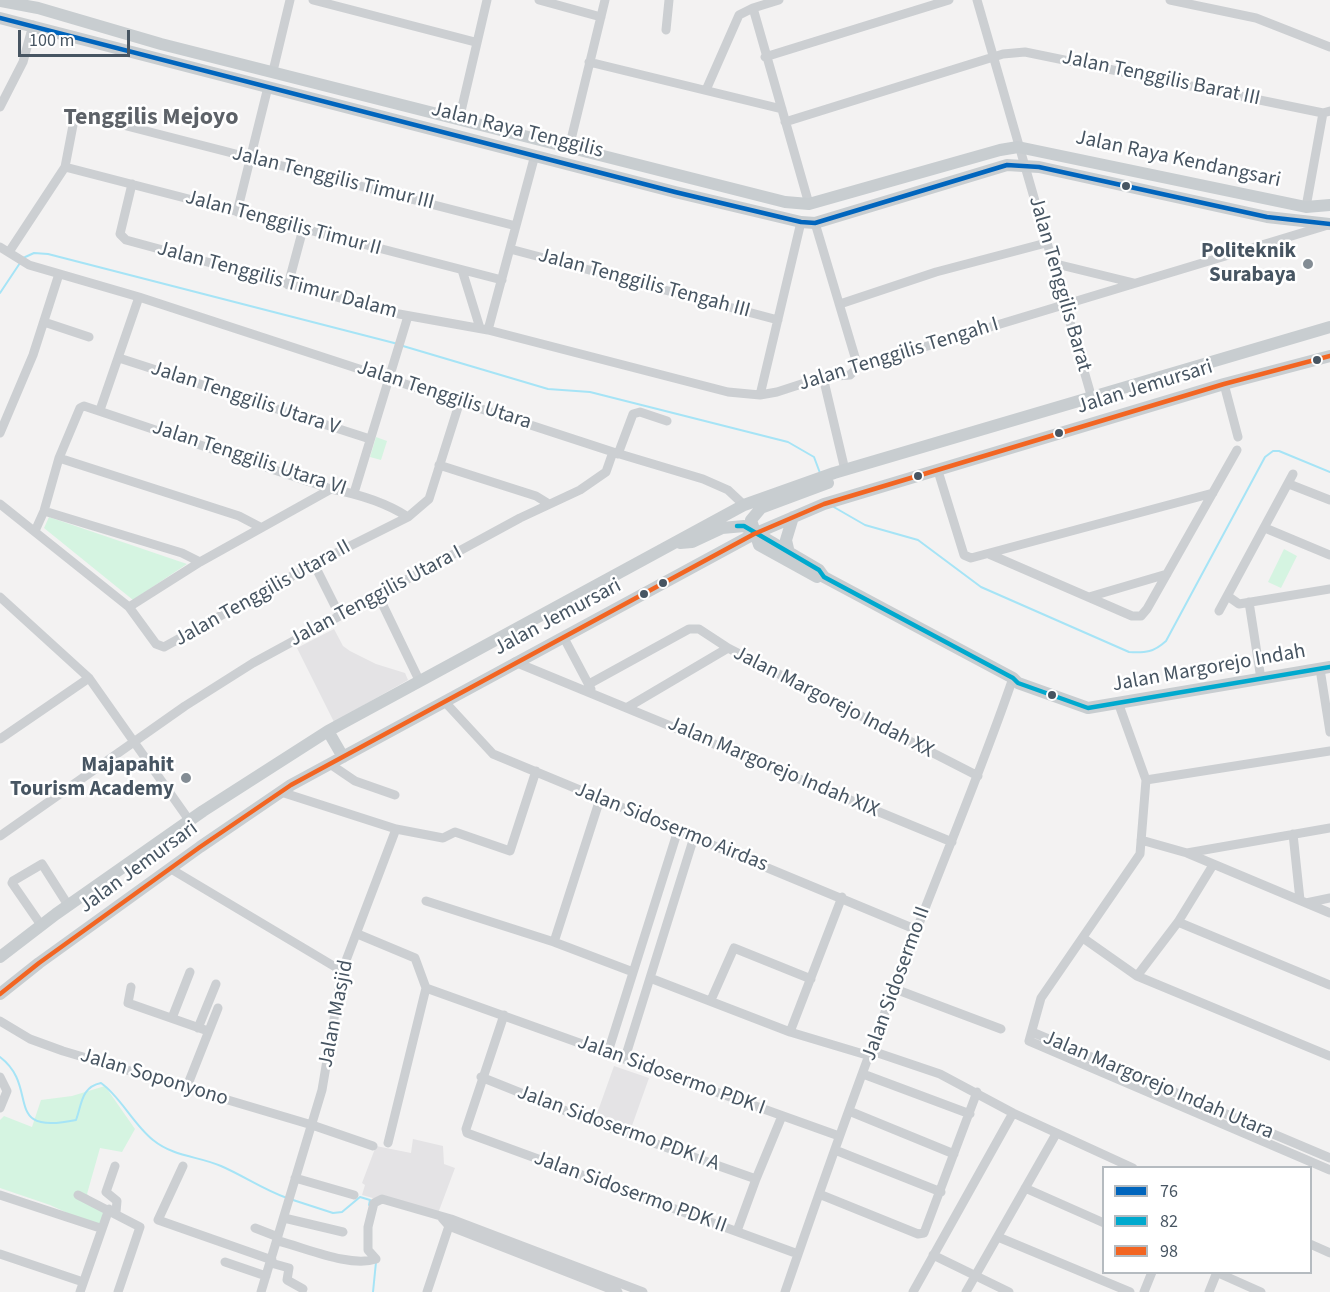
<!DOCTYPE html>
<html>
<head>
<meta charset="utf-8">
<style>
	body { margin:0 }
	#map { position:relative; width:1330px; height:1292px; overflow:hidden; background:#f3f2f2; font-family:"Source Sans 3",sans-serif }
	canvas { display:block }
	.legend { position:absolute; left:1102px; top:1166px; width:210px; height:108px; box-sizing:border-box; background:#fff; border:2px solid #b5bbc0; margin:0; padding:8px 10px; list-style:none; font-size:18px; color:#475562 }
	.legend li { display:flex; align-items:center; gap:12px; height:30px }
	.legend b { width:30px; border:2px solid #b5bbc0 }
	.scale { position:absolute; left:18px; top:30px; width:112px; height:27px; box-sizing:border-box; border:3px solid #475562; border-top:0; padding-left:8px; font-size:18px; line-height:21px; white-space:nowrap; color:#475562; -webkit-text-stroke:4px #fff; paint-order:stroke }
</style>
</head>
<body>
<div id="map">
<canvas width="1330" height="1292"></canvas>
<ul class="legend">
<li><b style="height:8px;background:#0065bd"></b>76</li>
<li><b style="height:8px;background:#00a9ce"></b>82</li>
<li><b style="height:8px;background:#f26522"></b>98</li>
</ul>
<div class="scale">100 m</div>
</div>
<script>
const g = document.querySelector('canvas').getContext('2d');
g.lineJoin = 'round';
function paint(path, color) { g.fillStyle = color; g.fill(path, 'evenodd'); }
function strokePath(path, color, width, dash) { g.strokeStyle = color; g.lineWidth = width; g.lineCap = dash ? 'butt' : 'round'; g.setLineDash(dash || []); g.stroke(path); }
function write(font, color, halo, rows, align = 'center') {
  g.font = font + ' "Source Sans 3",sans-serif'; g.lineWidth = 5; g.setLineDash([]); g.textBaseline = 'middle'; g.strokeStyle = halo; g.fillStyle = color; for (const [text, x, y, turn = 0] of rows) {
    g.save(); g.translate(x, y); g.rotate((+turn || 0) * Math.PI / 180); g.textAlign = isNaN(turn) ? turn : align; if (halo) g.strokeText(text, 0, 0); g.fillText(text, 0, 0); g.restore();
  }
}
paint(new Path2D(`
	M 334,629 L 343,646 L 350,651 L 376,664 L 405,673 L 408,680 L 334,722 L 297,648 Z
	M 614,1066 L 649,1078 L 629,1134 L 594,1122 Z
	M 413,1139 L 443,1146 L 444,1164 L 455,1168 L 437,1216 L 362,1195 L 365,1185 L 362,1183 L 376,1146 L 411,1153 Z`), '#e4e3e5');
paint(new Path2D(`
	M 376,437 L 387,441 L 381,460 L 370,457 Z
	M 49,517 L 187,564 L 133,600 L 44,528 Z
	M 1284,549 L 1297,556 L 1281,588 L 1268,582 Z
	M 105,1086 L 135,1129 L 122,1152 L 100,1148 L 87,1194 L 107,1212 L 100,1228 L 50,1205 L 0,1188 L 0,1120 L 4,1116 L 32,1127 L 41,1100 L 72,1096 Z`), '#d5f4e1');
strokePath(new Path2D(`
	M 23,258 L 34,253 L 48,254 L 398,344
	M 0,293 L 20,263
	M 403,346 L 548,389 L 590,392 L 788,442 L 814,457 L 820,473
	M 832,506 L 865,525 L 918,540 L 981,587 L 1129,652 C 1146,653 1154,652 1166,641 L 1265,457 L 1273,451 L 1279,451 L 1330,472
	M 0,1057 C 41,1088 0,1136 76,1120 C 82,1104 81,1087 101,1083 C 120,1096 133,1124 153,1140 C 174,1157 198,1156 221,1166 C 244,1176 264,1190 287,1198
	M 293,1200 L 333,1213 L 342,1212 L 360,1197 L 370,1200 L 369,1205
	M 373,1292 L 376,1262`), '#a6e4f6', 2);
strokePath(new Path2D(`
	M 313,0 L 475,42
	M 539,0 L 601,17
	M 977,0 L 1091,395
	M 1170,0 L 1256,18 L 1330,47
	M 753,8 L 809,204
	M 666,30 L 669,0
	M 765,57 L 949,0
	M 589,62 L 782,109
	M 273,71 L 290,0
	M 706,90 L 739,15 L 753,8 L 779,0
	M 0,107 L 23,62 L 33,25
	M 459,120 L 487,0
	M 785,122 L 1003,54 L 1025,52 L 1323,113 L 1330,111
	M 569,148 L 605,0
	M 65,167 L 502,280
	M 132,184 L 120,234 L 126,240 L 399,314 L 488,330 L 728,392 L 760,395 L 777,392 L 823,377 L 850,375 L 858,367 L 1328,225
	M 1306,207 L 1323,113
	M 237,212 L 268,87
	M 815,223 L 858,367
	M 0,247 L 29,265 L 139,297 L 613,452 L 703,479 L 728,490 L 744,505
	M 510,249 L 778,320
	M 9,252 L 65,167 L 74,120 L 80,114 L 516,226
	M 1052,263 L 1134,283
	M 462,270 L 480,328
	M 288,285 L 303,229
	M 840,304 L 936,272 L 1046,243
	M 44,322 L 89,337
	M 488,330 L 535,155
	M 119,358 L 370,439
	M 823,377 L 845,470
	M 1224,384 L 1238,437
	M 760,395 L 801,222
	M 100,410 L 139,297
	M 0,433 L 33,355 L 59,274
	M 618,454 L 633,414 L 640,412 L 667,421
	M 59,458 L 239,516 L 260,527
	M 439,465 L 536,496 L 549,504
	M 938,471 L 964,555 L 971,558 L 1213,493
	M 1289,484 L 1330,500
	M 354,493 L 408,316
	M 0,504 L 129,607 L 156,644 L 164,647 L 314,564 L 408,517 L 429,499 L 460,401
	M 44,511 L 182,553 L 200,562
	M 1265,528 L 1330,555
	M 35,531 L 44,511 L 59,458 L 80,408 L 84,406 L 331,489 C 358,494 385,502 408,517
	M 989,554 L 1132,616 L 1141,616 L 1147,609 L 1237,450
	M 314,564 L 340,616
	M 0,597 L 89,678 L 189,820
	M 379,597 L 420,682
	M 1089,597 L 1167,574
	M 1229,597 L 1239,604 L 1330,589
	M 1249,602 L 1261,679
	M 129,607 L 200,562 L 331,489
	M 1219,611 L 1293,474
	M 564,638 L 591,689
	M 515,662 L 952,842
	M 1320,669 L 1330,732
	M 589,684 L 689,629 L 699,629 L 728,648
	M 444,701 L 493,754 L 917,930
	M 1119,705 L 1146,780 L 1140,854 L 1041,998 L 1029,1041 L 1330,1170
	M 628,707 L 728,648 L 978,776
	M 0,739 L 89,678
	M 330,764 L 355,781 L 395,795
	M 1146,780 L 1330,751
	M 281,792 L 396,829 L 443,838 L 455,832 L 510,851 L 536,771
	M 1293,834 L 1300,900
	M 0,836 L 185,706 L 253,663 L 520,518 L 580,490 L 606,472 L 613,452
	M 1141,840 L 1187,853 L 1330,913
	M 1187,853 L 1330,828
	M 171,869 L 342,971
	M 426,901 L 554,942 L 633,972
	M 1306,903 L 1330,898
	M 1178,922 L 1330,985
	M 41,925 L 12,883 L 13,881 L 42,864 L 68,905
	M 360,935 L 415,958 L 426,988 L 388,1143
	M 1083,938 L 1137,976 L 1330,1056
	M 554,942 L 600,799
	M 1137,976 L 1178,922 L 1213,865
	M 650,978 L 790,1032 L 870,1056
	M 131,987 L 128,1003 L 208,1031
	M 426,988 L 839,1136
	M 895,989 L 1001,1029
	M 711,1000 L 734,948 L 811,979
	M 504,1015 L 466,1129 L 467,1133 L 798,1254
	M 172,1018 L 190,972
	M 0,1021 L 30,1039 L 63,1051 L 312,1125 L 373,1146
	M 198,1028 L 216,984
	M 790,1032 L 842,897
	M 1032,1032 L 1330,1158
	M 872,1051 L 940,1074 L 1013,1113 L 1133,1168
	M 608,1052 L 678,830
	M 625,1058 L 694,837
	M 863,1074 L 970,1114
	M 0,1077 L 7,1091 L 0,1108
	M 481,1077 L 591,1121 L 756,1179 L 782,1116
	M 186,1089 L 218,1008
	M 849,1111 L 954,1154
	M 835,1150 L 941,1192
	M 115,1166 L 106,1192 L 117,1201 L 116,1212
	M 183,1166 L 158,1220 L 272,1260
	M 295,1178 L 354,1195
	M 1025,1188 L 1104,1223
	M 819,1194 L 918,1234 L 924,1233 L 977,1092
	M 0,1195 L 100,1228
	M 78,1195 L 140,1227 L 118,1292
	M 284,1218 L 343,1232
	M 442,1218 L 449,1226 L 618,1292
	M 255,1228 L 278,1237
	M 737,1231 L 756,1179
	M 998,1237 L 1130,1292
	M 278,1241 C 304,1247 350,1268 376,1259 L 368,1250 L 368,1227 L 374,1203 L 382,1199 L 451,1219 L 643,1292
	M 1310,1244 L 1330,1253
	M 0,1254 L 83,1282
	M 933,1255 L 1009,1292
	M 225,1262 L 266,1276
	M 271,1263 L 289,1268 L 287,1280 L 303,1289
	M 1216,1272 L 1261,1292
	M 80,1292 L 109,1209
	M 261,1292 L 322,1090 L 342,971 L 396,829
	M 427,1292 L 450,1223
	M 785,1292 C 829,1164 874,1037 924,911 C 954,834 986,757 1013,678
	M 913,1292 L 1013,1113
	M 966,1292 L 1056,1134
	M 1144,1292 L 1152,1272
	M 1209,1292 L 1217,1272`), '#cccfd2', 9);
strokePath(new Path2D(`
	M 0,1 L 38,8 L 161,44 L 785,202 L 809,204 L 1000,150 L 1018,147 L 1306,207 L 1330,205
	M 0,18 L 675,192 L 801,222 L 815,223 L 1007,165 L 1039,167 L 1267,217 L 1330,224
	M 680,543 L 692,542 L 722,528 L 744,526 L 819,570 L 824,577 L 1013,678 L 1018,683 L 1088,708 L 1330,667
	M 789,553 L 786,540 L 793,517
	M 817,577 L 759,545 L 751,520 L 761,508 L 828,483
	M 328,731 L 343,757
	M 0,957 L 56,914 L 203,811 L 328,731 L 744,505 L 834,473 L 1330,327
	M 0,994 L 39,963 L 200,847 L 291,785 L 754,534 L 824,504 L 1224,384 L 1330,356`), '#c8cdd0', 12);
strokePath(new Path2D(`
	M 0,18 L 675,192 L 801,222 L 815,223 L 1007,165 L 1039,167 L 1267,217 L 1330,224`), '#0065bd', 4.5);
strokePath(new Path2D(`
	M 737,526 L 744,526 L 819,570 L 824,577 L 1013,678 L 1018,683 L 1088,708 L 1330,667`), '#00a9ce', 4.5);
strokePath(new Path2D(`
	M 0,994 L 39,963 L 200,847 L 291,785 L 754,534 L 824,504 L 1224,384 L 1330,356`), '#f26522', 4.5);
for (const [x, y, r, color] of [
	[1126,186,5,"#475562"],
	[1308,264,6,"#838c94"],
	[1317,360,5,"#475562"],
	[1059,433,5,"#475562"],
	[918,476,5,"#475562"],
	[663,583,5,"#475562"],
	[644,594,5,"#475562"],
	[1052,695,5,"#475562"],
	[186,778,6,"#838c94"]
]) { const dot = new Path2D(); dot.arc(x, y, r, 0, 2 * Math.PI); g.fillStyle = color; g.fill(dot); strokePath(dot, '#fff', 2); }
write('21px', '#475562', '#fff', [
	["Jalan Tenggilis Barat III",1161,79,12],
	["Jalan Raya Tenggilis",517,131,14],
	["Jalan Raya Kendangsari",1178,160,12],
	["Jalan Tenggilis Timur III",333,179,14],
	["Jalan Tenggilis Timur II",283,224,15],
	["Jalan Tenggilis Timur Dalam",277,281,15],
	["Jalan Tenggilis Tengah III",644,284,15],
	["Jalan Tenggilis Barat",1059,284,74],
	["Jalan Tenggilis Tengah I",899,355,-17],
	["Jalan Jemursari",1145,388,-17],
	["Jalan Tenggilis Utara",444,396,18],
	["Jalan Tenggilis Utara V",245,399,18],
	["Jalan Tenggilis Utara VI",249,459,18],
	["Jalan Tenggilis Utara II",263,594,-29],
	["Jalan Tenggilis Utara I",376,597,-28],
	["Jalan Jemursari",558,618,-28],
	["Jalan Margorejo Indah",1209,669,-10],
	["Jalan Margorejo Indah XX",833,703,27],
	["Jalan Margorejo Indah XIX",773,768,23],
	["Jalan Sidosermo Airdas",671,828,22],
	["Jalan Jemursari",139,868,-36],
	["Jalan Sidosermo II",897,984,-70],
	["Jalan Masjid",337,1014,-79],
	["Jalan Sidosermo PDK I",671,1076,20],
	["Jalan Soponyono",154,1078,17],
	["Jalan Margorejo Indah Utara",1158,1086,23],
	["Jalan Sidosermo PDK I A",618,1129,20],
	["Jalan Sidosermo PDK II",630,1193,20]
]);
write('bold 21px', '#475562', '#fff', [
	["Politeknik",1296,252],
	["Surabaya",1296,276],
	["Majapahit",174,766],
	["Tourism Academy",174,790]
], 'right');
write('bold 24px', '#5d6268', '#fff', [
	["Tenggilis Mejoyo",151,119]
]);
</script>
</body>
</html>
